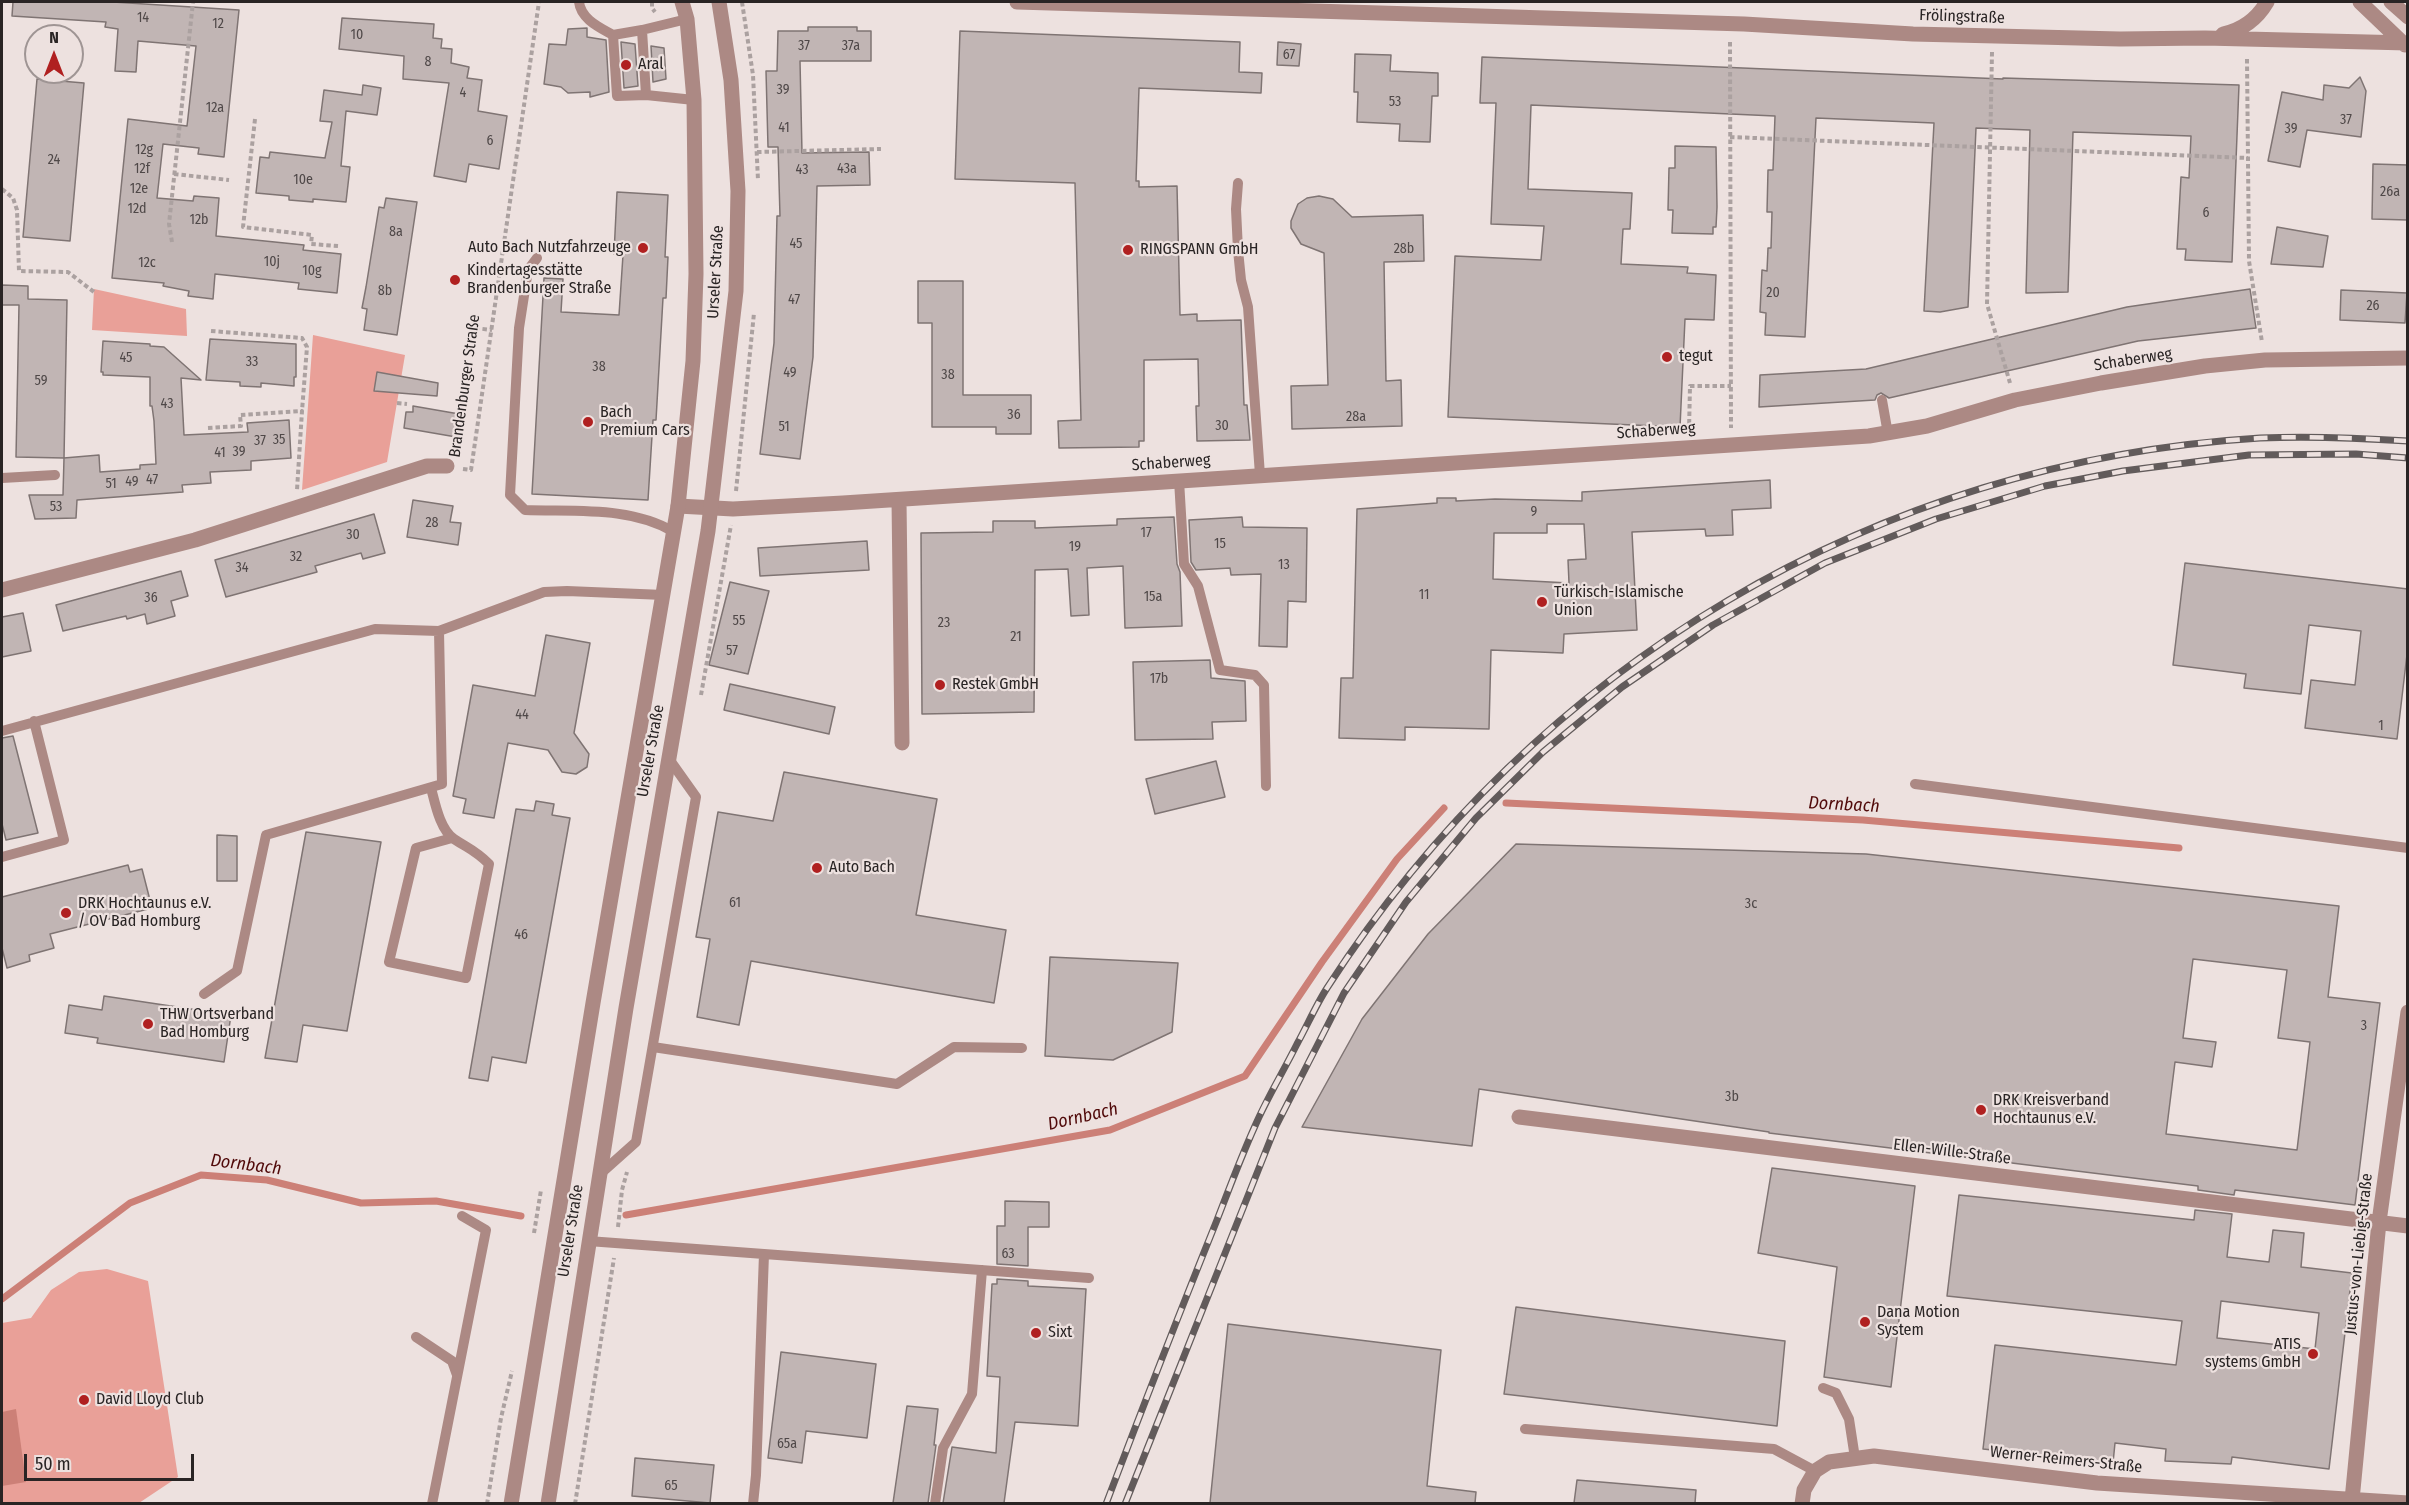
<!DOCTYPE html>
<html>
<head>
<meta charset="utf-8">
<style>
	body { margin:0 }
	#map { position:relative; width:2409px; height:1505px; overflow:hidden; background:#ede1df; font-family:"Fira Sans Condensed",sans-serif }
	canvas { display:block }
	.frame { position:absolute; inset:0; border:3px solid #292424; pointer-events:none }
	.north { position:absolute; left:24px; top:24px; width:60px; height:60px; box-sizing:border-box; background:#ede1df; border:2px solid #9f9594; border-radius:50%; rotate:0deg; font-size:16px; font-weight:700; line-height:24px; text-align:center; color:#292424 }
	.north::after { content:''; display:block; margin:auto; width:21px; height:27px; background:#b02020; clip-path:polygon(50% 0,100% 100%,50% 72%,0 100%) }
	.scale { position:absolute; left:24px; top:1454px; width:170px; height:27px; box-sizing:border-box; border:3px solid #292424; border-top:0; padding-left:8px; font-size:18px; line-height:21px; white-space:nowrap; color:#292424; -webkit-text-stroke:4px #ede1df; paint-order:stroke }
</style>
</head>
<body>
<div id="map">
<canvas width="2409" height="1505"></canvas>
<div class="frame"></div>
<div class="north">N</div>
<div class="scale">50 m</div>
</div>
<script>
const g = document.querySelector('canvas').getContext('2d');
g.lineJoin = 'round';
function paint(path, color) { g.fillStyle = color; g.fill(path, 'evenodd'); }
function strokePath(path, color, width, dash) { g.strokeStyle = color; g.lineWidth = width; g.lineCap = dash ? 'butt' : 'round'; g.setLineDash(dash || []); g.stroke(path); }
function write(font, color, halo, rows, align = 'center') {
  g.font = font + ' "Fira Sans Condensed",sans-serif'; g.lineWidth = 4.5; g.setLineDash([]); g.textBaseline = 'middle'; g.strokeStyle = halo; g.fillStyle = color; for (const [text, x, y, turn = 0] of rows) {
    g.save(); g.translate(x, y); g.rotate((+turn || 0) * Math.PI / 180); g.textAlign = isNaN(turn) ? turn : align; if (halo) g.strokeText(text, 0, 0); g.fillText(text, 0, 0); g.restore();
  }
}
paint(new Path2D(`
	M 94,289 L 186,309 L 187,336 L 92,330 Z
	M 313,335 L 405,355 L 387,462 L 302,490 Z
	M 107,1269 L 148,1281 L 178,1477 L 139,1503 L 2,1504 L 2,1323 L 31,1318 L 51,1290 L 79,1272 Z`), '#e9a098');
paint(new Path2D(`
	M 16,1409 L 26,1482 L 2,1486 L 2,1412 Z`), '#cc8077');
strokePath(new Path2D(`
	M 1506,803 L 1863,820 L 2179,848
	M 626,1215 L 1110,1130 L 1245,1076 L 1322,962 L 1397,859 L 1444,808
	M 2,1299 L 130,1203 L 201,1175 L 267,1180 L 361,1203 L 436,1201 L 521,1216`), '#cc8077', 7);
const building = new Path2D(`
	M 13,2 L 113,2 L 239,10 L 224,157 L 198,154 L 199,148 L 163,144 L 157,198 L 193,201 L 194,196 L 219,198 L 216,236 L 304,245 L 303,250 L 341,254 L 337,293 L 298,289 L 299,283 L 215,274 L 213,299 L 188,296 L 189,291 L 163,286 L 164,283 L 112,278 L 128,119 L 187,126 L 196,46 L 138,41 L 136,72 L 115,71 L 118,29 L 105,27 L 106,22 L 12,16 Z
	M 342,18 L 434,24 L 433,38 L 442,39 L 441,48 L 452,49 L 451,63 L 469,67 L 467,78 L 482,80 L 478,111 L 507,116 L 499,169 L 469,164 L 466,182 L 434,176 L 449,83 L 403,79 L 404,56 L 339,49 Z
	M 808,27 L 857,27 L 857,31 L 871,31 L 871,61 L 800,61 L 802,153 L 869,152 L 870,185 L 817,186 L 813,357 L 800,459 L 760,454 L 774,343 L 777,216 L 780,216 L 778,147 L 768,147 L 766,71 L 777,71 L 778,31 L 808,31 Z
	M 587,28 L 587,37 L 606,40 L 609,92 L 590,97 L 590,92 L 568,93 L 561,87 L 544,84 L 549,44 L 566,45 L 568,29 Z
	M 960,31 L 1240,42 L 1239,72 L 1262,73 L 1261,93 L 1139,88 L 1136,181 L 1139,181 L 1139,187 L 1177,186 L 1180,315 L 1197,314 L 1197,321 L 1241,320 L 1244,405 L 1247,405 L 1250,440 L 1197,441 L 1196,406 L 1199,406 L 1198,359 L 1144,360 L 1144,441 L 1139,441 L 1139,447 L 1059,448 L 1058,421 L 1081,420 L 1075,183 L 955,179 Z
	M 621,42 L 635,44 L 638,86 L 624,88 Z
	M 1278,42 L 1301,44 L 1299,66 L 1277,65 Z
	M 651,46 L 664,48 L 666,79 L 653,82 Z
	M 1355,54 L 1391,55 L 1390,71 L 1438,73 L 1438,96 L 1432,96 L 1430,142 L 1399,141 L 1400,124 L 1357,122 L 1358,92 L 1354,92 Z
	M 1482,57 L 2003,79 L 2003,78 L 2239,85 L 2232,262 L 2185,260 L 2186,249 L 2177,249 L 2181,177 L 2189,178 L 2191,136 L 2073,132 L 2068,292 L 2026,293 L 2030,130 L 1976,128 L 1968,307 L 1940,312 L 1924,311 L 1934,123 L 1816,118 L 1805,337 L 1765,335 L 1766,313 L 1760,312 L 1762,270 L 1767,271 L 1768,248 L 1771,248 L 1772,212 L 1767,212 L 1768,170 L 1773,170 L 1775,116 L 1531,105 L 1528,189 L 1632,193 L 1630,229 L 1623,229 L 1621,264 L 1688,267 L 1687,273 L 1716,275 L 1714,320 L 1685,319 L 1680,427 L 1448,417 L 1455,256 L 1541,260 L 1544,226 L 1491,224 L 1496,103 L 1480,103 Z
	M 2360,77 L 2366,91 L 2361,137 L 2307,130 L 2300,167 L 2268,161 L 2282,92 L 2323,100 L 2324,85 L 2349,88 Z
	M 37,79 L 84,83 L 70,241 L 23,237 Z
	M 363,85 L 381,88 L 377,115 L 346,111 L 341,166 L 350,167 L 346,202 L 313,199 L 313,202 L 289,200 L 289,196 L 256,193 L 260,157 L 269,158 L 270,152 L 325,158 L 332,122 L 320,121 L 324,90 L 362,95 Z
	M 1675,146 L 1716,147 L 1717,207 L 1716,227 L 1713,227 L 1713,234 L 1672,233 L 1673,210 L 1668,210 L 1669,168 L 1675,168 Z
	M 2373,164 L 2408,165 L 2408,220 L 2372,219 Z
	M 617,192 L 668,195 L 665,257 L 668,257 L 666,298 L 663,298 L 656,420 L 653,420 L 648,500 L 532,494 L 544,278 L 563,279 L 561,312 L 619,315 L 623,255 L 614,254 Z
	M 1319,196 L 1333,199 L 1352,217 L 1423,215 L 1424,261 L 1384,262 L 1386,381 L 1401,380 L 1402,426 L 1292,429 L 1291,386 L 1328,385 L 1324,253 L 1301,244 L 1291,228 L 1291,221 L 1298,204 L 1307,198 Z
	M 386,198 L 417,202 L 397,335 L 364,330 L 367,309 L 362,308 L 366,287 L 379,207 L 384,208 Z
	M 2277,227 L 2328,236 L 2323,267 L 2271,264 Z
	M 918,281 L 963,281 L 963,395 L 1031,395 L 1031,434 L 996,434 L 996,427 L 932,427 L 932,323 L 918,323 Z
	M 2,285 L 28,286 L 28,299 L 67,300 L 64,458 L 16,457 L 19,305 L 2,305 Z
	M 2250,289 L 2256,328 L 2138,341 L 1889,398 L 1881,393 L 1877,395 L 1875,400 L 1759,407 L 1760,375 L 1866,369 L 2127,307 Z
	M 2341,290 L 2407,293 L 2405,323 L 2340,320 Z
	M 210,339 L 296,344 L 296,377 L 294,377 L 294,386 L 261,383 L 261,387 L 240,386 L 240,382 L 206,380 Z
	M 103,341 L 150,344 L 150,346 L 164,347 L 201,380 L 181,378 L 184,435 L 248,432 L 247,423 L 289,420 L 291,458 L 251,461 L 251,470 L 210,472 L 211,483 L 182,485 L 183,492 L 77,500 L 76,518 L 35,519 L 29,495 L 63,495 L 64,458 L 99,455 L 100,472 L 140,469 L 140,465 L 156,464 L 154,421 L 152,406 L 150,406 L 150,377 L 103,375 L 103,372 L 101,372 Z
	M 377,372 L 438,383 L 437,396 L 374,391 Z
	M 413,406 L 465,415 L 462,438 L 404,428 L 406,412 L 413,412 Z
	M 1770,480 L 1771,508 L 1732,510 L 1733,535 L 1706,536 L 1705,529 L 1632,532 L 1637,630 L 1564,634 L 1563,653 L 1491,650 L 1489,729 L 1405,727 L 1405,740 L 1339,738 L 1341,678 L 1353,678 L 1357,509 L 1437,503 L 1437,498 L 1456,498 L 1456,501 L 1495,499 L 1582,501 L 1582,492 ZM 1547,524 L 1584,524 L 1586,559 L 1568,560 L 1569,583 L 1493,579 L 1494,533 L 1547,533 Z
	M 413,500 L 453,506 L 450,522 L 461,523 L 458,545 L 407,537 Z
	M 374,514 L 385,553 L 363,559 L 361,553 L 315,566 L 317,572 L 226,597 L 215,560 Z
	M 1174,517 L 1177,564 L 1180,572 L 1182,626 L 1125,628 L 1123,566 L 1087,568 L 1089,615 L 1071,616 L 1068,569 L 1035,570 L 1034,712 L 922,714 L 921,533 L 993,532 L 993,521 L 1035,521 L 1035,528 L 1117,525 L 1117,519 Z
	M 1242,517 L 1243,527 L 1307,528 L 1306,602 L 1288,601 L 1287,647 L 1259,646 L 1261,574 L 1231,575 L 1230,568 L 1196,570 L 1191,562 L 1189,520 Z
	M 867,541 L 869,570 L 760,576 L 758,548 Z
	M 2185,563 L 2408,589 L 2408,646 L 2397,739 L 2305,728 L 2311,680 L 2355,685 L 2361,631 L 2309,625 L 2301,694 L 2244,688 L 2246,674 L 2173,665 Z
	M 181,571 L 188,596 L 171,601 L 175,616 L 147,624 L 145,614 L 127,619 L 126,616 L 63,631 L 56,605 Z
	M 730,582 L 769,591 L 748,674 L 709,665 Z
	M 23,613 L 31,651 L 2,657 L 2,617 Z
	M 546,635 L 590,643 L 574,733 L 589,754 L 587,767 L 576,774 L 562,772 L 548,750 L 508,743 L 494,818 L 463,813 L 466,799 L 453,796 L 473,685 L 535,696 Z
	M 1210,660 L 1211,678 L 1245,681 L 1246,721 L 1212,722 L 1213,739 L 1135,740 L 1133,662 Z
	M 730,684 L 835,707 L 829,734 L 724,710 Z
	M 13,736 L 38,833 L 6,840 L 2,824 L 2,738 Z
	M 1216,761 L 1225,797 L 1155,814 L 1146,779 Z
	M 784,772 L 937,799 L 916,915 L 1006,930 L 994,1003 L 751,961 L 739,1025 L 697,1017 L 710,939 L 696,937 L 718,812 L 773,821 Z
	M 536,801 L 554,804 L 552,815 L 570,818 L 526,1063 L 492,1057 L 488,1081 L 469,1078 L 516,809 L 534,811 Z
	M 306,832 L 381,842 L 347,1031 L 303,1025 L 297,1062 L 265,1058 Z
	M 217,835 L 237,836 L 237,881 L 217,881 Z
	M 1516,844 L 1866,854 L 2339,906 L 2328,997 L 2380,1003 L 2355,1205 L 2235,1190 L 2234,1195 L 2198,1190 L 2198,1186 L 1769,1133 L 1769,1132 L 1479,1089 L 1472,1146 L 1302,1127 L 1362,1019 L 1428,934 ZM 2193,959 L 2287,970 L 2278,1038 L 2310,1042 L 2297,1150 L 2166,1134 L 2175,1062 L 2212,1067 L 2216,1042 L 2183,1038 Z
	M 128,865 L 130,872 L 142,869 L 152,908 L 50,934 L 54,948 L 29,955 L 30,961 L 7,968 L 2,948 L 2,897 Z
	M 1050,957 L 1178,963 L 1172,1032 L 1113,1060 L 1045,1056 Z
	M 104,996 L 231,1015 L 224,1062 L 97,1043 L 98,1038 L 65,1033 L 69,1005 L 102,1010 Z
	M 1772,1168 L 1915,1186 L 1891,1387 L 1824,1377 L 1837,1267 L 1758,1253 Z
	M 1959,1195 L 2194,1220 L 2195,1210 L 2232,1214 L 2227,1257 L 2269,1262 L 2273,1230 L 2304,1233 L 2301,1267 L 2352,1273 L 2329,1469 L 2232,1457 L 2231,1464 L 2165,1461 L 2166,1449 L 2115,1443 L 2113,1463 L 1983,1449 L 1995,1345 L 2176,1365 L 2182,1321 L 1947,1296 ZM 2221,1301 L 2319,1313 L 2315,1349 L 2217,1338 Z
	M 1005,1201 L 1049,1202 L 1049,1227 L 1028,1227 L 1028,1266 L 997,1264 L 997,1226 L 1005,1226 Z
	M 997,1279 L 1028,1281 L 1028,1286 L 1086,1289 L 1078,1426 L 1015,1422 L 1004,1503 L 943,1503 L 952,1447 L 996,1453 L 1000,1377 L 987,1376 L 992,1284 L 997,1284 Z
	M 1516,1307 L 1785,1341 L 1777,1426 L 1504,1394 Z
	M 1228,1324 L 1441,1350 L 1427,1486 L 1476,1492 L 1475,1503 L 1210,1503 Z
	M 781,1352 L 876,1364 L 867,1438 L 806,1431 L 802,1463 L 768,1458 Z
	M 907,1406 L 938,1409 L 934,1445 L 936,1445 L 928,1503 L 893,1503 Z
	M 635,1458 L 714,1465 L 710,1503 L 632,1496 Z
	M 1577,1480 L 1696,1490 L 1695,1503 L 1574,1503 Z`);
paint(building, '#c1b5b4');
strokePath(building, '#7f7473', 1.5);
strokePath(new Path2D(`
	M 652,2 L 652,8 L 655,12
	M 742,2 L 753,75 L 758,180
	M 1730,42 L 1731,428
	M 1992,52 L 1987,304 L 2010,383
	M 2247,59 L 2249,261 L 2262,342
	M 255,119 L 243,227 L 312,235 L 311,244 L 338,246
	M 1730,137 L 2248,158
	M 757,152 L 881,149
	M 174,174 L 229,180
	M 2,189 L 13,198 L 17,210 L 19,271 L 68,272 L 94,292
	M 172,242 L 169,224 L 193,2
	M 475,328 L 492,330
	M 211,331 L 302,338 L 307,347 L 302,411
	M 397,403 L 407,404
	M 208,428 L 241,426 L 240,415 L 302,411 L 297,490
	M 1689,431 L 1690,386 L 1731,386
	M 463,469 L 471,470 L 539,2
	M 736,491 L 754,313
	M 701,695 L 731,525
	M 618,1227 L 622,1190 L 627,1172
	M 534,1233 L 541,1190
	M 487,1504 L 501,1418 L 512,1371
	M 575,1504 L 614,1258`), '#aba1a0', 4, [4.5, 3]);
strokePath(new Path2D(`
	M 579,2 C 581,19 599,27 613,35
	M 687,19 L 642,30 L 646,95 L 694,100
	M 642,30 L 613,35 L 617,96 L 646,95
	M 1238,183 L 1236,209 L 1238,250 L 1241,280 L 1248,307 L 1260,475
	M 537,258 L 528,270 L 519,328 L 510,495 L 525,510 C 574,512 631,506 674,532
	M 1882,400 L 1888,434
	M 2,478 L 55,475
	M 1179,480 L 1184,564 L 1198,586 L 1220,670 L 1255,675 L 1264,685 L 1266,786
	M 2,731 L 375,629 L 439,631
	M 1915,784 L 2408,848
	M 431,788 C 435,803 440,830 454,839 C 469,849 475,850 489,864 L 466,978 L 389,962 L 416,848 L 452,838
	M 2,857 L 64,840 L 34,721
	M 204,994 L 237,971 L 266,835 L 442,784 L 439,631 L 544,592 L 567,591 L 664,595
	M 653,1047 L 897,1084 L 954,1047 L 1022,1048
	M 599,1175 L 636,1142 L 696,797 L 669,759
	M 588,1241 L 1089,1278
	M 416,1337 L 452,1361 L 457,1375
	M 1823,1388 L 1836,1393 L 1849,1419 L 1855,1458
	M 1525,1429 L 1774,1449 L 1815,1471
	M 432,1504 L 486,1230 L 462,1216
	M 753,1504 L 756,1475 L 764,1254
	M 935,1504 L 943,1448 L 972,1394 L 982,1270`), '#ac8984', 10);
strokePath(new Path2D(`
	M 1017,2 L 1744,24 L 1913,34 L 2120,39 L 2205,38 L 2408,43
	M 2360,2 L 2405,45
	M 2391,2 L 2408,17
	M 2223,34 C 2242,30 2257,19 2267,2
	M 899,500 L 902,743
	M 678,506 L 733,509 L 843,503 L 1869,436 L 1927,426 L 2015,400 L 2101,383 L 2205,366 L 2265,360 L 2408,358
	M 2,590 L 195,540 L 427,466 L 447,466
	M 1519,1117 L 2408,1226
	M 2352,1500 L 2379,1222 L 2408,1012
	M 1802,1504 L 1804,1490 L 1815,1471 L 1829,1462 L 1874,1456 L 2097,1483 L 2408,1503`), '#ac8984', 15);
strokePath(new Path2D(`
	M 511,1504 L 593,1003 L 678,506 L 693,361 L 696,274 L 694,100 L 687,19 L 682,2
	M 548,1504 L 626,1008 L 708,531 L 736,291 L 738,191 L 731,80 L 719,2`), '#ac8984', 15);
const rail = new Path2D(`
	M 1106,1504 C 1142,1409 1179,1314 1217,1220 C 1229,1189 1241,1157 1255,1126 C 1267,1098 1283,1072 1297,1044 C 1307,1026 1316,1005 1327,988 C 1535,665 1877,461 2260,438 C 2306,436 2361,438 2408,441
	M 1125,1504 L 1275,1128 L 1344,993 L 1406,902 L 1476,818 L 1543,752 L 1622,687 L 1713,625 L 1825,563 L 1936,519 L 2045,486 L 2123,471 L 2249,455 L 2356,454 L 2408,458`);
strokePath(rail, '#625b5b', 7);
strokePath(rail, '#ede1df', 4.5, [14]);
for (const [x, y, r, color] of [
	[626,65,6,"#b02020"],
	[643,248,6,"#b02020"],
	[1128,250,6,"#b02020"],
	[455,280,6,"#b02020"],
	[1667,357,6,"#b02020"],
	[588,422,6,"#b02020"],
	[1542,602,6,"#b02020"],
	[940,685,6,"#b02020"],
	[817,868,6,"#b02020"],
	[66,913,6,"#b02020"],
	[148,1024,6,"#b02020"],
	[1981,1110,6,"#b02020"],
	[1865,1322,6,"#b02020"],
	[1036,1333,6,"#b02020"],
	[2313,1354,6,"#b02020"],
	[84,1400,6,"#b02020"]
]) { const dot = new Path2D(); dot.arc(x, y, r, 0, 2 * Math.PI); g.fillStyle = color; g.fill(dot); strokePath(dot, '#ede1df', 2); }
write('14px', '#4f4848', null, [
	["14",143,18],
	["12",218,24],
	["10",357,35],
	["37",804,46],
	["37a",851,46],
	["67",1289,55],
	["8",428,62],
	["39",783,90],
	["4",463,93],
	["53",1395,102],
	["12a",215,108],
	["37",2346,120],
	["41",784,128],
	["39",2291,129],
	["6",490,141],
	["12g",144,150],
	["24",54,160],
	["12f",142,169],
	["43a",847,169],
	["43",802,170],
	["10e",303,180],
	["12e",139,189],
	["26a",2390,192],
	["12d",137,209],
	["6",2206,213],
	["12b",199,220],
	["8a",396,232],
	["45",796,244],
	["28b",1404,249],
	["10j",272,262],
	["12c",147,263],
	["10g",312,271],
	["8b",385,291],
	["20",1773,293],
	["47",794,300],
	["26",2373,306],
	["45",126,358],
	["33",252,362],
	["38",599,367],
	["49",790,373],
	["38",948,375],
	["59",41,381],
	["43",167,404],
	["36",1014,415],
	["28a",1356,417],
	["30",1222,426],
	["51",784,427],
	["35",279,440],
	["37",260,441],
	["39",239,452],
	["41",220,453],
	["47",152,480],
	["49",132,482],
	["51",111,484],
	["53",56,507],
	["9",1534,512],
	["28",432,523],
	["17",1146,533],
	["30",353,535],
	["15",1220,544],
	["19",1075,547],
	["32",296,557],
	["13",1284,565],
	["34",242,568],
	["11",1424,595],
	["15a",1153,597],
	["36",151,598],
	["55",739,621],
	["23",944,623],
	["21",1016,637],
	["57",732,651],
	["17b",1159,679],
	["44",522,715],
	["1",2381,726],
	["61",735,903],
	["3c",1751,904],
	["46",521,935],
	["3",2364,1026],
	["3b",1732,1097],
	["63",1008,1254],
	["65a",787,1444],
	["65",671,1486]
]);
write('16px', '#292424', '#ede1df', [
	["Frölingstraße",1962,17,2],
	["Urseler Straße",716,272,-87],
	["Schaberweg",2133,360,-9],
	["Brandenburger Straße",465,386,-82],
	["Schaberweg",1656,431,-4],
	["Schaberweg",1171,463,-4],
	["Urseler Straße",651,751,-80],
	["Ellen-Wille-Straße",1952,1152,7],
	["Urseler Straße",571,1231,-81],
	["Justus-von-Liebig-Straße",2359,1254,-84],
	["Werner-Reimers-Straße",2066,1460,6]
]);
write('16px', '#292424', '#ede1df', [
	["Aral",638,65],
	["Auto Bach Nutzfahrzeuge",631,248,"right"],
	["RINGSPANN GmbH",1140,250],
	["Kindertagesstätte",467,271],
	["Brandenburger Straße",467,289],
	["tegut",1679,357],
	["Bach",600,413],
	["Premium Cars",600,431],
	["Türkisch-Islamische",1554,593],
	["Union",1554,611],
	["Restek GmbH",952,685],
	["Auto Bach",829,868],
	["DRK Hochtaunus e.V.",78,904],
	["/ OV Bad Homburg",78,922],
	["THW Ortsverband",160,1015],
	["Bad Homburg",160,1033],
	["DRK Kreisverband",1993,1101],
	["Hochtaunus e.V.",1993,1119],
	["Dana Motion",1877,1313],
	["System",1877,1331],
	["Sixt",1048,1333],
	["ATIS",2301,1345,"right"],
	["systems GmbH",2301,1363,"right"],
	["David Lloyd Club",96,1400]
], 'left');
write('italic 18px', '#510a0a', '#ede1df', [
	["Dornbach",1844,805,3],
	["Dornbach",1083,1117,-13],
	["Dornbach",246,1165,7]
]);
</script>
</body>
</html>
